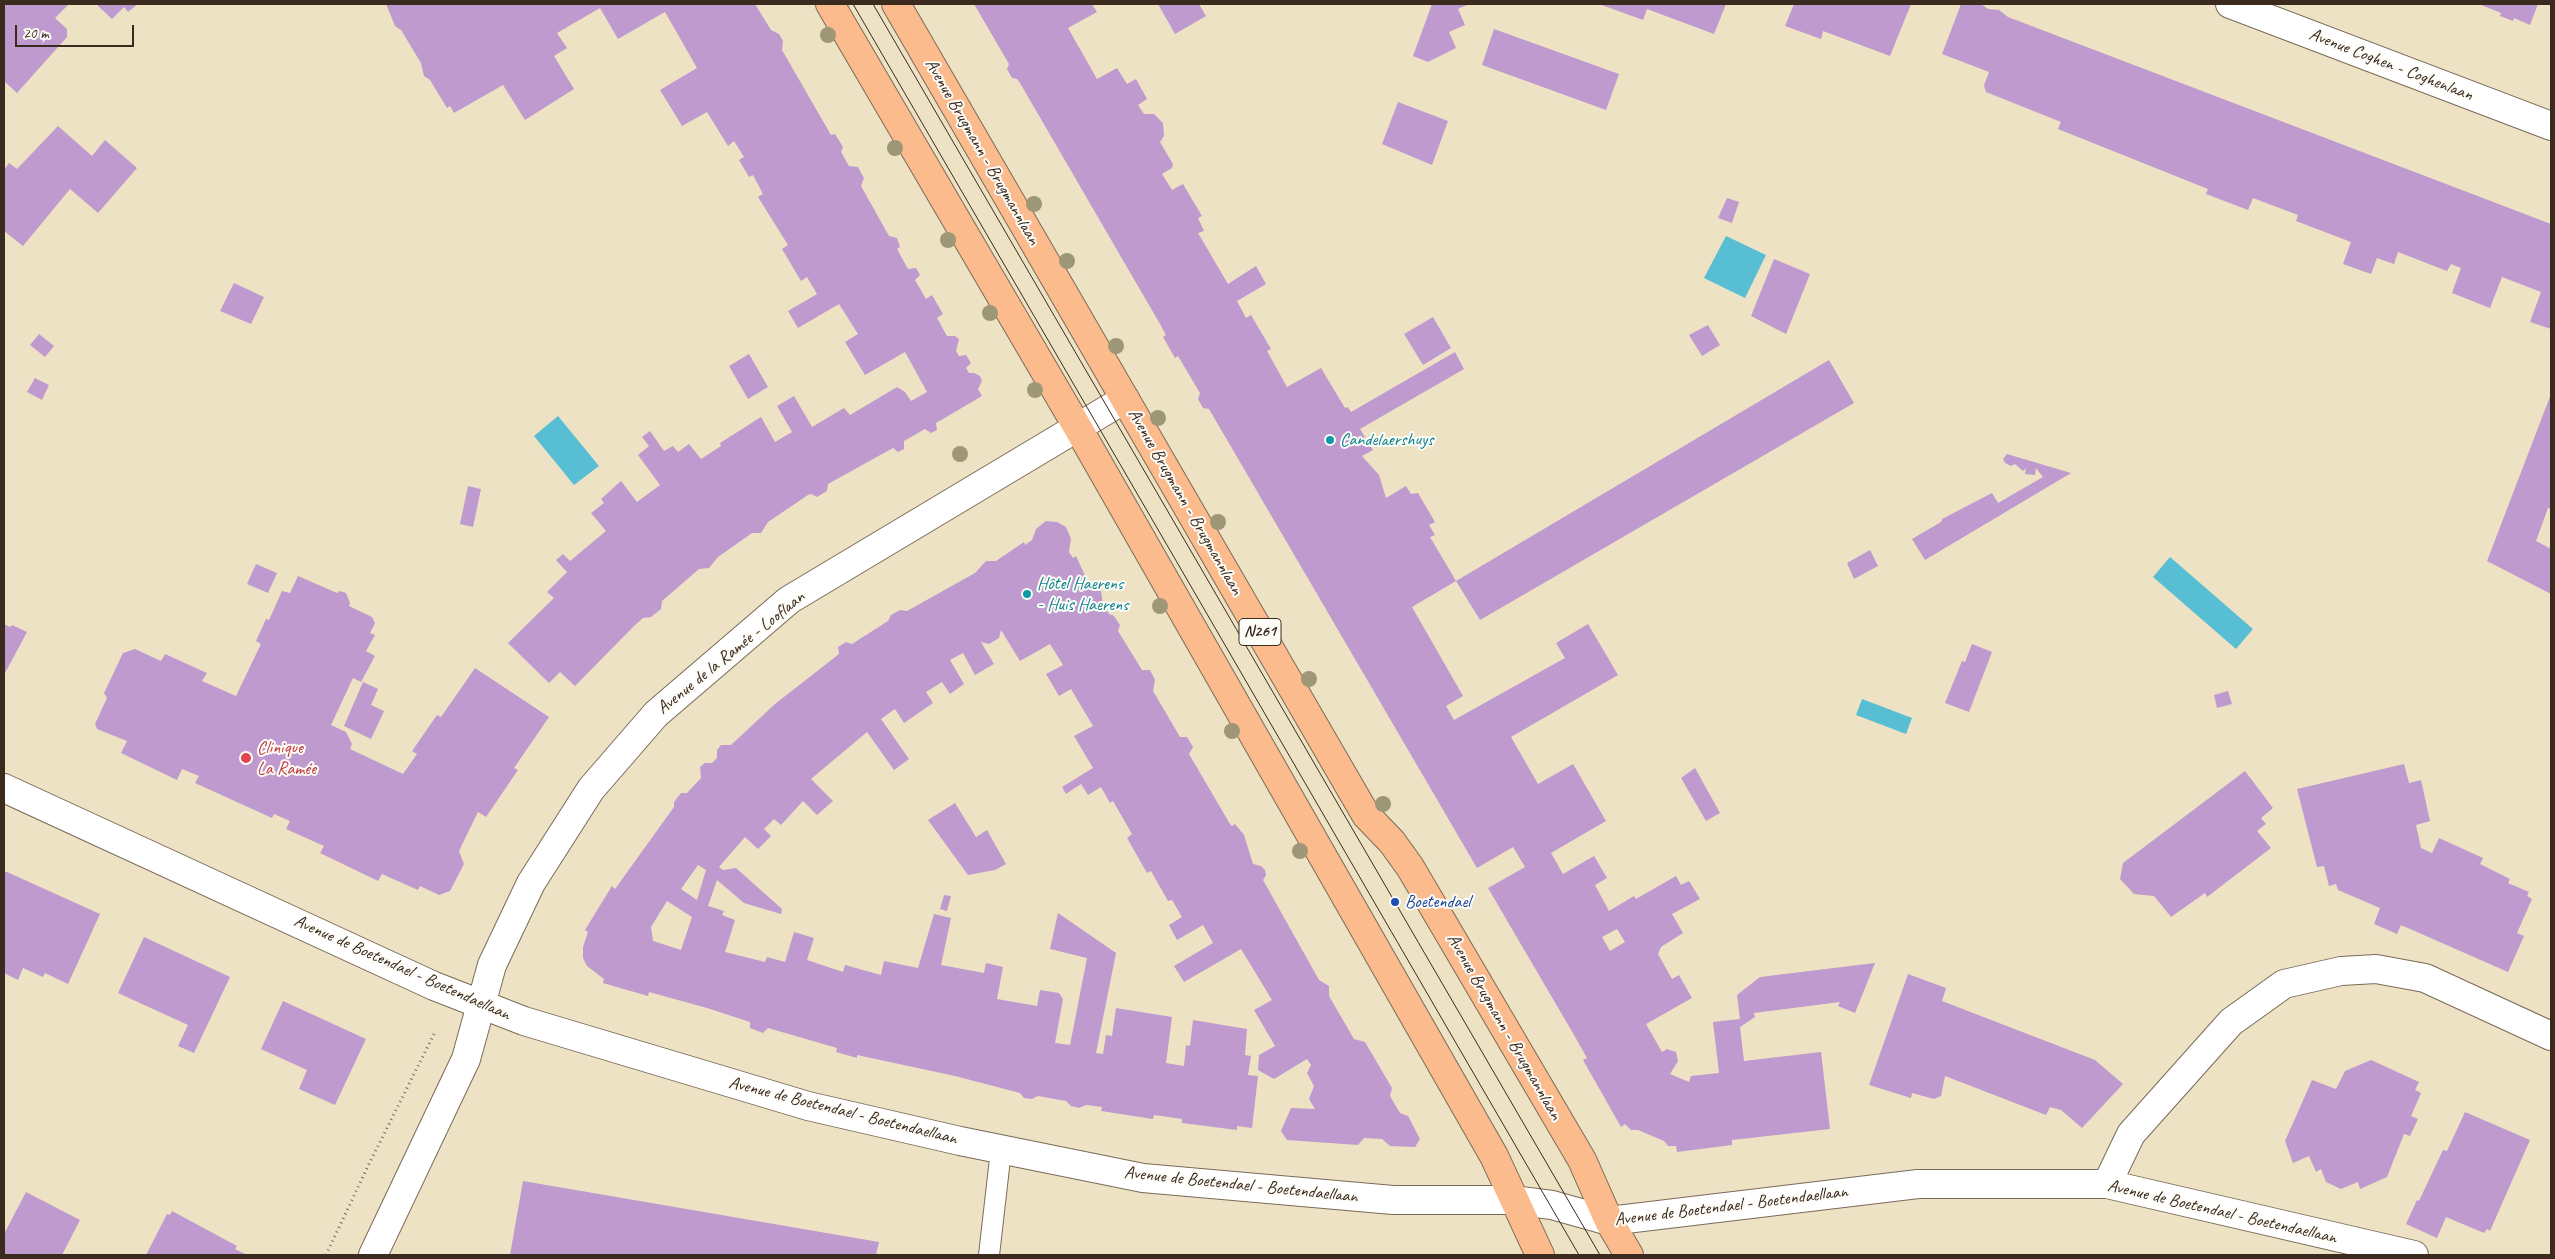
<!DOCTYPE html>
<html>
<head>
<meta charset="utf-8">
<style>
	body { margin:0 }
	#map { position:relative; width:2555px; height:1259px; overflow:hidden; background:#eee2c4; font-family:Caveat,sans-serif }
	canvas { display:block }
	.frame { position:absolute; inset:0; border:5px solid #3b2a1e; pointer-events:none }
	.scale { position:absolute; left:15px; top:25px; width:119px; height:22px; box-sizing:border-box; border:2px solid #3b2a1e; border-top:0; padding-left:6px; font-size:15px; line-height:18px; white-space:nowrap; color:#3b2a1e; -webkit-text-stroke:4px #fdfcf7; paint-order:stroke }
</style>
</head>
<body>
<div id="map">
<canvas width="2555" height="1259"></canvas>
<div class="frame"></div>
<div class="scale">20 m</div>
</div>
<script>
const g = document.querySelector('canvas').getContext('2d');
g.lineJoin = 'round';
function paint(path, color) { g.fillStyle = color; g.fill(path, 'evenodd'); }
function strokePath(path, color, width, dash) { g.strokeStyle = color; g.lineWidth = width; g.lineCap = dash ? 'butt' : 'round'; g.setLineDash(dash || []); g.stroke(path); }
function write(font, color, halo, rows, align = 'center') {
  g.font = font + ' Caveat,sans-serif'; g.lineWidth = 4; g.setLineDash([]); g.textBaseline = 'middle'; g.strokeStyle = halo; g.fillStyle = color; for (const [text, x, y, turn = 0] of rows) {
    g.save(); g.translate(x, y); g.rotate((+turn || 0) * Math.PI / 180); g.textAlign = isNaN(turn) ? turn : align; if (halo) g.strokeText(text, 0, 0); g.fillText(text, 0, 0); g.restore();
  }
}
paint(new Path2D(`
	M 1726,236 L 1766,255 L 1745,298 L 1704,278 Z
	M 558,416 L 599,466 L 574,485 L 534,436 Z
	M 2170,557 L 2253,629 L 2236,649 L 2153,577 Z
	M 1862,699 L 1912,718 L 1906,734 L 1856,715 Z`), '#57bed4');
paint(new Path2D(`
	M 4,4 L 69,4 L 55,18 L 67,29 L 67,37 L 17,93 L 4,81 Z
	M 98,4 L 138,4 L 128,12 L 124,7 L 112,19 L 98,6 Z
	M 386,4 L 755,4 L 771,30 L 779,34 L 783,41 L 782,50 L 831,135 L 835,134 L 843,147 L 841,152 L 849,166 L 858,167 L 864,178 L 861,186 L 889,236 L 897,238 L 900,247 L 897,249 L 908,269 L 916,268 L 920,275 L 915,280 L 926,299 L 932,295 L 943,314 L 937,318 L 947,336 L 955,336 L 959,339 L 956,351 L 959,356 L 966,355 L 971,363 L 966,368 L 969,373 L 974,373 L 980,376 L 982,381 L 978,389 L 982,396 L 936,423 L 937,430 L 931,433 L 925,429 L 904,441 L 904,449 L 898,452 L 893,448 L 828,484 L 827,491 L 817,497 L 811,494 L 808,495 L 768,522 L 761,533 L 752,533 L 718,557 L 709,568 L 699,569 L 662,601 L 661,609 L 651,617 L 643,618 L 634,626 L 575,686 L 560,672 L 549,683 L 508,643 L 554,598 L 547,592 L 567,572 L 556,560 L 563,554 L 570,561 L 606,531 L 591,513 L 604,503 L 601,499 L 621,481 L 637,502 L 660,485 L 638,455 L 649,446 L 642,437 L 650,431 L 664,451 L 673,446 L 678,452 L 689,444 L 701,459 L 721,446 L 720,443 L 761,417 L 775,442 L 792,432 L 777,406 L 794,396 L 812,427 L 844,408 L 850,415 L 897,387 L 905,392 L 911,401 L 927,392 L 905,352 L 865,375 L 845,342 L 858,334 L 839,304 L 798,328 L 788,311 L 817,294 L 807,277 L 801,281 L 782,249 L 788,245 L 758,197 L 763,194 L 753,175 L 749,177 L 739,160 L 744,157 L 734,141 L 728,146 L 707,112 L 682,126 L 660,90 L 697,68 L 665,12 L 618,39 L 600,8 L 557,33 L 567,48 L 554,56 L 574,89 L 525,120 L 503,85 L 454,113 L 450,106 L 447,108 L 430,80 L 424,76 L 421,63 L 401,30 L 395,26 Z
	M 974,4 L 1092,4 L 1097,12 L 1068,28 L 1097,79 L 1117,68 L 1127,84 L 1136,79 L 1147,99 L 1138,105 L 1144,114 L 1154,114 L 1163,123 L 1164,136 L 1160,142 L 1173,164 L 1172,168 L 1162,174 L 1172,190 L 1183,184 L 1202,216 L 1198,218 L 1204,231 L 1198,233 L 1228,284 L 1256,266 L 1266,284 L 1237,301 L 1246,318 L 1251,315 L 1271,349 L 1267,351 L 1287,387 L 1321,368 L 1345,408 L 1348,407 L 1351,412 L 1455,352 L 1464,369 L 1360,429 L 1373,450 L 1362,456 L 1379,475 L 1386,498 L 1406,486 L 1411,494 L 1418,493 L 1435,522 L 1429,525 L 1435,535 L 1430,537 L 1456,581 L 1829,360 L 1854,403 L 1480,620 L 1456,581 L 1412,607 L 1463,696 L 1446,706 L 1454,720 L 1565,658 L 1556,643 L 1588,624 L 1618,675 L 1511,737 L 1538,784 L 1573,764 L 1606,821 L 1551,853 L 1563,874 L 1594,856 L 1607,878 L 1595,885 L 1609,911 L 1634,896 L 1636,899 L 1676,876 L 1681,885 L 1689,881 L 1700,899 L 1672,914 L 1683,933 L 1661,947 L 1658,954 L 1672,979 L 1679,975 L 1692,998 L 1646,1024 L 1662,1052 L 1667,1049 L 1676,1052 L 1678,1061 L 1670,1074 L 1689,1082 L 1691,1076 L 1719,1073 L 1713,1022 L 1740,1019 L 1737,995 L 1760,977 L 1875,963 L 1855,1013 L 1838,1006 L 1840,1002 L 1754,1013 L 1755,1017 L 1740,1027 L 1744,1061 L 1821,1052 L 1830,1129 L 1732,1140 L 1732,1145 L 1677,1152 L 1676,1146 L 1668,1146 L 1664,1141 L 1638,1130 L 1631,1130 L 1625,1124 L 1621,1127 L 1583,1060 L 1587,1058 L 1574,1035 L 1488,888 L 1525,867 L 1513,847 L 1477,868 L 1209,409 L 1203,408 L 1198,399 L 1200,393 L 1178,356 L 1175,358 L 1163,337 L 1166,335 L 1160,324 L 1020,83 L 1017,79 L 1012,78 L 1007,69 L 1009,64 ZM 1617,929 L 1625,942 L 1610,951 L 1602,937 Z
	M 1158,4 L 1199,4 L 1206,16 L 1175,34 Z
	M 1432,4 L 1469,4 L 1458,9 L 1465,25 L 1449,32 L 1456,48 L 1428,62 L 1413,56 Z
	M 1599,4 L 1726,4 L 1714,34 L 1647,9 L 1643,20 Z
	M 1794,4 L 1911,4 L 1890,56 L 1823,31 L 1821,39 L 1785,26 Z
	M 1961,4 L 1981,4 L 1988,9 L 1999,10 L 2008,17 L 2551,224 L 2551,329 L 2530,322 L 2541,292 L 2502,277 L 2490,308 L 2452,293 L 2461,268 L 2451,264 L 2447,271 L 2398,252 L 2394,264 L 2377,258 L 2371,274 L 2343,264 L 2351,242 L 2296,221 L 2298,215 L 2253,198 L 2248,210 L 2206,194 L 2208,189 L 2058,129 L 2061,122 L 1986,92 L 1984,85 L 1989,72 L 1942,54 Z
	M 2479,4 L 2538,4 L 2530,25 L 2514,18 L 2513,21 L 2500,16 L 2501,13 Z
	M 1494,29 L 1619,74 L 1606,110 L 1482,65 Z
	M 1398,102 L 1448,121 L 1432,165 L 1382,144 Z
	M 58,126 L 92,156 L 105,140 L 137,168 L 98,213 L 70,189 L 23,246 L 4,231 L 4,170 L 9,163 L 17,169 Z
	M 1727,198 L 1739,202 L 1732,223 L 1718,218 Z
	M 1774,259 L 1810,274 L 1786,334 L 1751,316 Z
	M 234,283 L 264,297 L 251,324 L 220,311 Z
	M 1433,317 L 1451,348 L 1423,365 L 1404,334 Z
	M 1708,325 L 1720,345 L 1702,356 L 1689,335 Z
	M 39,334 L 54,346 L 45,357 L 30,345 Z
	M 749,354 L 768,387 L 748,399 L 729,366 Z
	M 35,378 L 49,385 L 42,400 L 27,392 Z
	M 2551,394 L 2551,509 L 2548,508 L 2536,541 L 2551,549 L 2551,594 L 2487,561 Z
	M 2007,454 L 2071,473 L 1925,560 L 1912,539 L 1941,522 L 1942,519 L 1992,493 L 1998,503 L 2043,477 L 2036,468 L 2035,475 L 2025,474 L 2026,468 L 2023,471 L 2015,464 L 2011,466 L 2005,463 L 2003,459 Z
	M 468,486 L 481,489 L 473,527 L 460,524 Z
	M 1046,521 L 1057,522 L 1066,527 L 1071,539 L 1069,552 L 1073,558 L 1076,556 L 1088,582 L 1101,591 L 1103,605 L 1109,614 L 1114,616 L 1120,625 L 1118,631 L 1142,670 L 1150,670 L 1155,680 L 1153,691 L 1180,737 L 1187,737 L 1193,747 L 1189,754 L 1230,824 L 1232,826 L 1235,824 L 1244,835 L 1253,864 L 1261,866 L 1265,870 L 1266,875 L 1263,880 L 1319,980 L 1329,986 L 1329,996 L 1354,1039 L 1365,1042 L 1392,1088 L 1390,1096 L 1400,1113 L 1408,1116 L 1420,1139 L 1415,1147 L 1390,1146 L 1382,1139 L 1364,1138 L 1358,1145 L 1287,1140 L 1281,1131 L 1291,1108 L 1315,1109 L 1309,1099 L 1314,1086 L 1307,1073 L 1311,1065 L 1307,1059 L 1274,1079 L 1258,1070 L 1259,1055 L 1275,1046 L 1254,1010 L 1272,1000 L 1241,949 L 1184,982 L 1174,966 L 1213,943 L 1203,925 L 1177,940 L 1169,925 L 1182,917 L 1172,900 L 1168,901 L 1151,871 L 1147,873 L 1127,838 L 1132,834 L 1113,801 L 1110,803 L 1101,787 L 1088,795 L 1081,784 L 1066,794 L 1062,787 L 1093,768 L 1074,736 L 1093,726 L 1071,689 L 1059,696 L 1046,674 L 1063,665 L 1050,644 L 1020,661 L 1001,630 L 999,638 L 989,644 L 981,642 L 994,664 L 975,675 L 963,653 L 950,660 L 964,684 L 950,694 L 942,682 L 926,692 L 933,703 L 904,723 L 895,709 L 881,719 L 909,759 L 894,770 L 867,732 L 811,779 L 833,801 L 817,815 L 803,801 L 781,825 L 774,819 L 764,829 L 771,836 L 758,849 L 745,837 L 719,867 L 723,870 L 736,868 L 782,909 L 781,914 L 744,903 L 717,880 L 708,906 L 724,911 L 722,915 L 735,920 L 725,952 L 765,962 L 767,957 L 785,962 L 794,932 L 814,938 L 807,960 L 843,972 L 845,965 L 881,975 L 884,961 L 918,968 L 934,914 L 951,918 L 941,965 L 984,973 L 986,963 L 1003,967 L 997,999 L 1037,1006 L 1040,990 L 1059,993 L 1063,999 L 1055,1043 L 1070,1045 L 1087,958 L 1050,949 L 1058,913 L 1116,953 L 1096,1053 L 1103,1054 L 1106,1035 L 1112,1036 L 1116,1008 L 1172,1017 L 1166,1063 L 1184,1066 L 1186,1045 L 1190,1046 L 1193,1020 L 1247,1029 L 1245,1055 L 1251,1056 L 1248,1075 L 1258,1076 L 1252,1128 L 1237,1126 L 1237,1130 L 1182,1123 L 1182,1119 L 1154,1115 L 1153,1119 L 1101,1111 L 1102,1107 L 1086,1105 L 1079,1108 L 1071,1106 L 1066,1101 L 1038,1096 L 1032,1099 L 1024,1098 L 1020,1093 L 955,1076 L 857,1055 L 857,1058 L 836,1052 L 837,1048 L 768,1028 L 763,1033 L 750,1028 L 750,1022 L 707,1008 L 649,992 L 648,996 L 603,983 L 604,979 L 587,966 L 583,958 L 583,947 L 588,932 L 585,930 L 612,886 L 615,889 L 674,807 L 674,802 L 681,793 L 687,793 L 701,778 L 700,767 L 705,763 L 712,763 L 717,758 L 717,750 L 721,745 L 731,745 L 775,704 L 839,654 L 838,647 L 846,642 L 852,644 L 888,621 L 891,615 L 900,610 L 907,611 L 975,573 L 986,561 L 996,561 L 1024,542 L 1025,545 L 1032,540 L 1036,529 ZM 698,865 L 706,870 L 697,900 L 681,889 ZM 667,901 L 692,917 L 681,950 L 653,941 L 651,927 Z
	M 1870,550 L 1878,566 L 1854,579 L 1847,563 Z
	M 256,564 L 277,573 L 268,593 L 247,584 Z
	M 298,576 L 337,593 L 340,591 L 346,593 L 350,603 L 349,606 L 372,617 L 375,623 L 370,633 L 375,635 L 366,651 L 375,656 L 361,682 L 353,678 L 331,725 L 346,732 L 352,744 L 350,749 L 403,774 L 417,754 L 412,751 L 437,715 L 441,717 L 475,668 L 549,717 L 514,768 L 518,770 L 486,817 L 478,812 L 459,851 L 464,864 L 450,891 L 439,895 L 420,886 L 418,890 L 382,874 L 378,881 L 320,853 L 324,846 L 286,829 L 290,821 L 274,814 L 272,818 L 195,783 L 199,776 L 182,769 L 177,780 L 121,753 L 127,741 L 97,729 L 95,724 L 107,698 L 104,693 L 123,653 L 135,649 L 161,661 L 165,654 L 207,673 L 202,681 L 236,696 L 261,644 L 256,641 L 266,619 L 269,620 L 282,591 L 290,593 Z
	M 4,624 L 10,627 L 12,625 L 27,632 L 4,675 Z
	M 1972,644 L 1992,652 L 1969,712 L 1945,703 L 1962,661 L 1965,662 Z
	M 363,682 L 378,689 L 371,705 L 384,711 L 371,739 L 344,726 Z
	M 2228,691 L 2232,704 L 2217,708 L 2214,695 Z
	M 2404,764 L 2409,783 L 2421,780 L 2430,821 L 2416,825 L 2421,848 L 2432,853 L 2439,838 L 2483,858 L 2480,864 L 2510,879 L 2508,883 L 2529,892 L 2527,896 L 2532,899 L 2517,933 L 2524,936 L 2508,972 L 2401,925 L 2397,934 L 2374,924 L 2380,908 L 2338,890 L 2336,884 L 2329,886 L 2324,866 L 2317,867 L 2297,789 Z
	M 1695,768 L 1720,813 L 1706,821 L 1681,778 Z
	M 2245,771 L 2273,808 L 2261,818 L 2266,824 L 2257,831 L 2271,848 L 2207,897 L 2205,893 L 2171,917 L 2154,896 L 2134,894 L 2120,879 L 2123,863 Z
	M 955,803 L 976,837 L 987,830 L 1006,864 L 995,870 L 968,875 L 928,820 Z
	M 4,872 L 7,872 L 100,914 L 68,984 L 45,973 L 43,977 L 23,968 L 18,980 L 4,973 Z
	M 944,895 L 951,896 L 947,911 L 940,909 Z
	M 144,937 L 230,977 L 194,1053 L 178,1046 L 188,1025 L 118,993 Z
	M 1908,974 L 1946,988 L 1942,1001 L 2095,1060 L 2123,1084 L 2082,1128 L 2061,1110 L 2050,1107 L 2046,1115 L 1945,1076 L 1941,1096 L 1934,1099 L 1912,1093 L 1911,1098 L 1869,1085 Z
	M 283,1001 L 366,1039 L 335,1105 L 299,1089 L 307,1070 L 261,1049 Z
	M 2371,1060 L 2419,1082 L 2415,1090 L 2421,1093 L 2411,1116 L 2418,1119 L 2410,1136 L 2404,1134 L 2387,1177 L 2360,1189 L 2358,1182 L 2341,1189 L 2326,1182 L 2321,1169 L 2316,1172 L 2309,1156 L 2293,1163 L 2285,1141 L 2312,1080 L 2336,1089 L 2345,1071 Z
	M 2465,1112 L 2530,1140 L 2490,1231 L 2487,1229 L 2484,1233 L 2446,1217 L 2437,1238 L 2406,1224 L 2417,1200 L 2419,1201 L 2443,1150 L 2447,1151 Z
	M 523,1181 L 879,1242 L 876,1255 L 510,1255 Z
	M 26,1192 L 80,1220 L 62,1255 L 4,1255 L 4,1234 Z
	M 172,1211 L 237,1246 L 235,1249 L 247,1255 L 146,1255 L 167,1214 L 170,1215 Z`), '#bf9ace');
const service = new Path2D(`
	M 989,1255 L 1001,1150`);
const minor = new Path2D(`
	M 2230,4 L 2551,126
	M 4,788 L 434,986 L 524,1021 L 808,1106 L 960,1141 L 1143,1178 L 1393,1200 L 1513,1200 L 1552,1205 L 1609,1221 L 1918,1184 L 2107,1184 L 2414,1255
	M 2107,1184 L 2131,1134 L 2231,1022 L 2284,984 L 2341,971 L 2376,969 L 2425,978 L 2551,1036
	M 373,1255 L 466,1059 L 492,965 L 531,883 L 591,789 L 656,714 L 789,600 L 1125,399`);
const primary = new Path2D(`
	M 830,4 L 1078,428 L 1494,1156 L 1540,1255
	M 896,4 L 1366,815 L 1392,842 L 1410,867 L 1582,1160 L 1609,1221 L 1629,1255`);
strokePath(service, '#7a6a58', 22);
strokePath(minor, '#7a6a58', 30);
strokePath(primary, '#7a6a58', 30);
strokePath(new Path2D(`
	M 326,1255 L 368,1166 L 435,1032`), '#7a6a58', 3, [1, 4]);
strokePath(service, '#fff', 20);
strokePath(minor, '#fff', 28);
strokePath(primary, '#fbbb8d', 28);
strokePath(new Path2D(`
	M 853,4 L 1579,1255
	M 873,4 L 1600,1255`), '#3b2a1e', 1);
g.fillStyle = '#9d9777';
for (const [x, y] of [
	[828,35],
	[895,148],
	[1034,204],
	[948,240],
	[1067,261],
	[990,313],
	[1116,346],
	[1035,390],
	[1158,418],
	[960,454],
	[1218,522],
	[1160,606],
	[1309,679],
	[1232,731],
	[1383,804],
	[1300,851]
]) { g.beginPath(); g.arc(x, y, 8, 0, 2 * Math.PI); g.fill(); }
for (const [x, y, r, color] of [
	[1330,440,5,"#0f9aa8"],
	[1027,594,5,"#0f9aa8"],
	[246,758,6,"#e0444e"],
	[1395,902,5,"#1a4fb4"]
]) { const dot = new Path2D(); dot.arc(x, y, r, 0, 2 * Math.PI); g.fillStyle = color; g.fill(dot); strokePath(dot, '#fdfcf7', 2); }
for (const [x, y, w] of [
	[1260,632,42]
]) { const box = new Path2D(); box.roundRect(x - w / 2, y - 13.5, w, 27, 4); g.fillStyle = '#fdfcf7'; g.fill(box); strokePath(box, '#3b2a1e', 1); }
write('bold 16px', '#3b2a1e', null, [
	["N261",1260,632]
]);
write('18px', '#3b2a1e', '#fdfcf7', [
	["Avenue Coghen - Coghenlaan",2391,65,21],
	["Avenue Brugmann - Brugmannlaan",982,152,60],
	["Avenue Brugmann - Brugmannlaan",1185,502,60],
	["Avenue de la Ramée - Looflaan",731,653,-39],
	["Avenue de Boetendael - Boetendaellaan",402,968,24],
	["Avenue Brugmann - Brugmannlaan",1504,1027,60],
	["Avenue de Boetendael - Boetendaellaan",843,1111,14],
	["Avenue de Boetendael - Boetendaellaan",1241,1185,6],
	["Avenue de Boetendael - Boetendaellaan",1731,1206,-7],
	["Avenue de Boetendael - Boetendaellaan",2222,1212,13]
]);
write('18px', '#0d838f', '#fdfcf7', [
	["Candelaershuys",1340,440],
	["Hôtel Haerens",1037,584],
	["- Huis Haerens",1037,605]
], 'left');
write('18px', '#be3a42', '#fdfcf7', [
	["Clinique",257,748],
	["La Ramée",257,769]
], 'left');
write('18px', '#164399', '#fdfcf7', [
	["Boetendael",1405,902]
], 'left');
</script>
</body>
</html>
